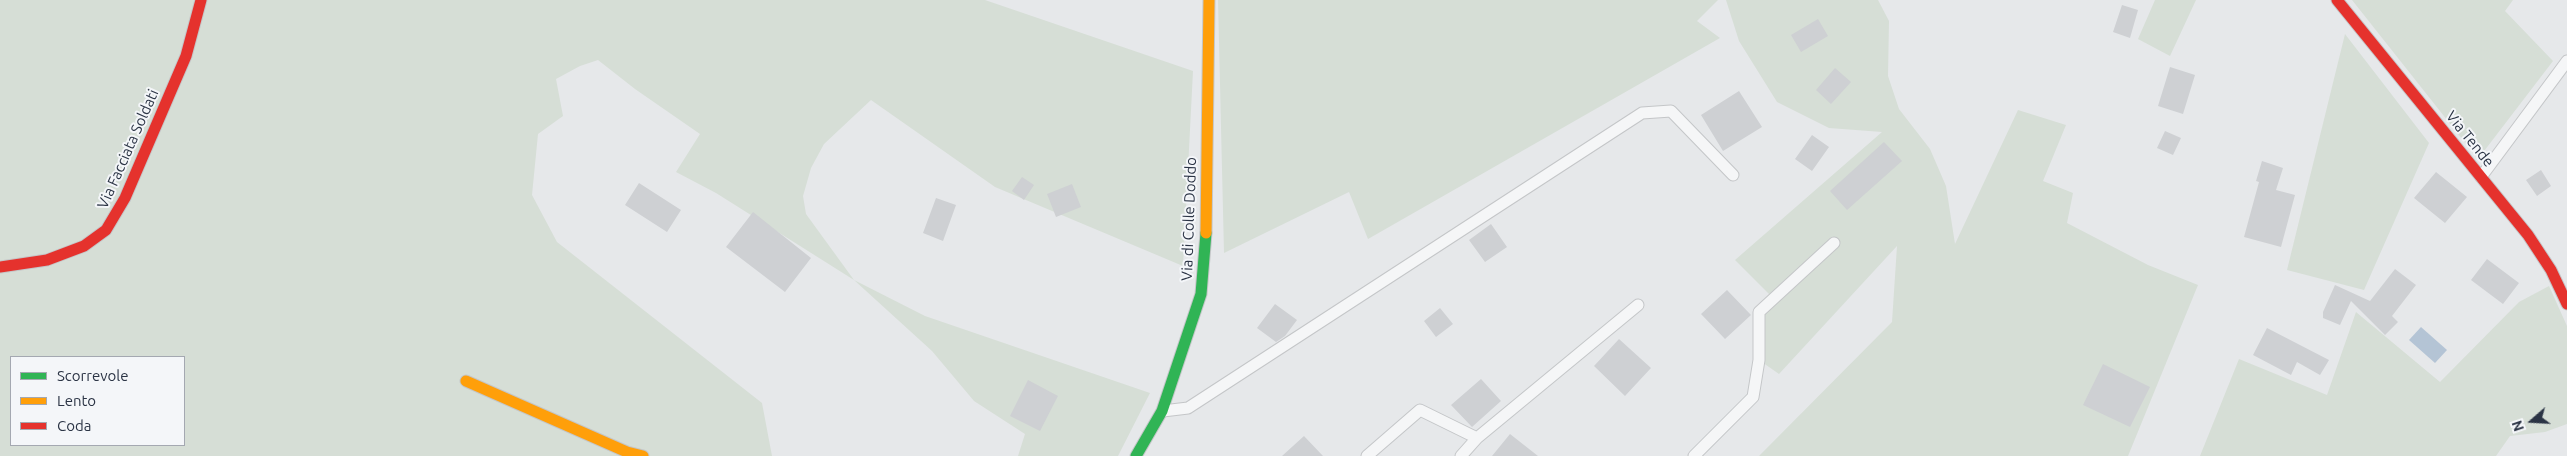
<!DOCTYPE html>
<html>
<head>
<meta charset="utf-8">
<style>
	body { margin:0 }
	#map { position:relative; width:2567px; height:456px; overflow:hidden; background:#e6e8ea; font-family:Ubuntu,sans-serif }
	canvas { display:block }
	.legend { position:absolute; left:10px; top:356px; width:175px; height:90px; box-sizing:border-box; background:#f4f6f9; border:1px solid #a4a8b1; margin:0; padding:6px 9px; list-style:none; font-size:15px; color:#2b3445 }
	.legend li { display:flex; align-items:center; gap:10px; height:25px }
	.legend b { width:25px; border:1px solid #a4a8b1 }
	.north { position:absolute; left:2507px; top:396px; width:50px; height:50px; -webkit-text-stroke:4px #f4f6f9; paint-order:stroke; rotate:251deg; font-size:14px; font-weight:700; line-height:20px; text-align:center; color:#2b3445 }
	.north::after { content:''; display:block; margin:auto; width:18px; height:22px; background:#2b3445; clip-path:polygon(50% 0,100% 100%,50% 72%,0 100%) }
</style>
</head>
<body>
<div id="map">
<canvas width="2567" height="456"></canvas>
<ul class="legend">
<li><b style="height:6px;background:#30b455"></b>Scorrevole</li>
<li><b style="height:6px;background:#ff9f0a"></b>Lento</li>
<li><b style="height:6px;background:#e5322d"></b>Coda</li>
</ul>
<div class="north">N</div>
</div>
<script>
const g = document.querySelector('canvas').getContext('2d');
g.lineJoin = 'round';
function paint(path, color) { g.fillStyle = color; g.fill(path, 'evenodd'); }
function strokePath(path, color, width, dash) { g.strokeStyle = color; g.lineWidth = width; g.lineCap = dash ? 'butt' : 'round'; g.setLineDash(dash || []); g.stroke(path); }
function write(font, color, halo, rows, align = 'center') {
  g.font = font + ' Ubuntu,sans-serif'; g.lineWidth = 4; g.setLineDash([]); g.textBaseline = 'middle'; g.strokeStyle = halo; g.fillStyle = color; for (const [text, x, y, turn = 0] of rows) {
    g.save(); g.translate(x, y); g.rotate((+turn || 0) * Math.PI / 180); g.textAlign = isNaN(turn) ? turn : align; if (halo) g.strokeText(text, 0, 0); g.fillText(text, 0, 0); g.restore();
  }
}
paint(new Path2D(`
	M 0,0 L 985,0 L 1193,71 L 1183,266 L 995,187 L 871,100 L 824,144 L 811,168 L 803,196 L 806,214 L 854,280 L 925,316 L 1150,393 L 1118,456 L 1018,456 L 1025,434 L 974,401 L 932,351 L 854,280 L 716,193 L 676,172 L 700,134 L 635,89 L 598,60 L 580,66 L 556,79 L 563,116 L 538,134 L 532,195 L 557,242 L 762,403 L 772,456 L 0,456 ZM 11,357 L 184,357 L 184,445 L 11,445 Z
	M 1218,0 L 1718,0 L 1697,21 L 1720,38 L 1368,239 L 1349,192 L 1224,253 Z
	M 1726,0 L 1878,0 L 1889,21 L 1888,76 L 1899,109 L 1930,149 L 1946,186 L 1955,244 L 2018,110 L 2066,125 L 2043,181 L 2073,193 L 2067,223 L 2148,265 L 2198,285 L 2128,456 L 1759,456 L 1892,322 L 1897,246 L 1779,374 L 1759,360 L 1759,312 L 1773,298 L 1735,260 L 1882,132 L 1829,128 L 1777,102 L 1739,41 Z
	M 2155,0 L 2196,0 L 2170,56 L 2138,39 Z
	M 2352,0 L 2513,0 L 2505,11 L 2553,61 L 2478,159 Z
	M 2345,34 L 2429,143 L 2364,290 L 2287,270 Z
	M 2549,286 L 2567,326 L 2567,424 L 2545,432 L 2510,436 L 2496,456 L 2200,456 L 2239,359 L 2327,395 L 2356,312 L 2440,382 L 2519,302 Z`), '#d6ded6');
paint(new Path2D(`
	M 2421,327 L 2447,350 L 2435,363 L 2409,340 Z`), '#b4c4d5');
paint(new Path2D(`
	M 2122,5 L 2138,10 L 2130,38 L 2113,32 Z
	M 1818,19 L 1828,36 L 1801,52 L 1791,35 Z
	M 2170,67 L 2195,75 L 2183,114 L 2158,106 Z
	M 1835,68 L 1851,82 L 1831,104 L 1816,90 Z
	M 1739,91 L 1762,127 L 1723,151 L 1701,115 Z
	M 2165,131 L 2181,138 L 2173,155 L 2157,148 Z
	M 1812,135 L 1829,147 L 1812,171 L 1795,159 Z
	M 1884,142 L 1902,161 L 1847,210 L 1830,191 Z
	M 2262,161 L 2283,168 L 2276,190 L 2295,195 L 2281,247 L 2244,237 L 2259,182 L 2256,181 Z
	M 2541,170 L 2551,186 L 2537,196 L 2526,180 Z
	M 2436,172 L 2467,197 L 2445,223 L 2414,198 Z
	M 1022,177 L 1034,185 L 1024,200 L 1012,191 Z
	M 639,183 L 681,210 L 667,232 L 625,205 Z
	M 1072,184 L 1081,207 L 1056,217 L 1047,194 Z
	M 936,198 L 956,205 L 943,241 L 923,233 Z
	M 753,212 L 811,258 L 785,292 L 726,247 Z
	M 1491,224 L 1507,247 L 1485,262 L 1469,240 Z
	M 2487,259 L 2519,283 L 2503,304 L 2471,280 Z
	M 2395,269 L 2416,285 L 2392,316 L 2398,322 L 2385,335 L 2351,301 L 2340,325 L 2323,318 L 2323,312 L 2335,285 L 2370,301 Z
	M 1727,290 L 1751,315 L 1725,339 L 1701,314 Z
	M 1275,304 L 1297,320 L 1285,336 L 1276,342 L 1257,328 Z
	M 1440,308 L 1453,324 L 1436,337 L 1424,321 Z
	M 2267,328 L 2329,360 L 2320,375 L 2297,362 L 2291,375 L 2253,355 Z
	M 1619,339 L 1651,368 L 1625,396 L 1594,366 Z
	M 2103,364 L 2150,387 L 2130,427 L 2083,405 Z
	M 1481,379 L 1501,401 L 1472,427 L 1451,405 Z
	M 1028,380 L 1058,396 L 1040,431 L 1010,416 Z
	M 1510,434 L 1538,456 L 1492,456 Z
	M 1304,436 L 1323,456 L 1282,456 Z`), '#ced0d3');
const lane = new Path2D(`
	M 2481,177 L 2567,61
	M 1163,411 L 1188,408 L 1642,113 L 1671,111 L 1733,175
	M 1367,456 L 1420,410 L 1477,438
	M 1461,456 L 1477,438 L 1638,305
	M 1694,456 L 1753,397 L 1759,360 L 1759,312 L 1834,243`);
const fast = new Path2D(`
	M 1136,456 L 1162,411 L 1201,294 L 1206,233`);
const slow = new Path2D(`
	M 1206,233 L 1209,0
	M 466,381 L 627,452 L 643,456`);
const jam = new Path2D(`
	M 2337,0 L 2528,235 L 2551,270 L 2567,304
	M 0,267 L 47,260 L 84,246 L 106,230 L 125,198 L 186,56 L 201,0`);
strokePath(lane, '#c4c6c8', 13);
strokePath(fast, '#c4c6c8', 13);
strokePath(slow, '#c4c6c8', 13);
strokePath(jam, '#c4c6c8', 13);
strokePath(lane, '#f5f6f7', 11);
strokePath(fast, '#30b455', 11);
strokePath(slow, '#ff9f0a', 11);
strokePath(jam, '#e5322d', 11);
write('15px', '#2b3445', '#f4f6f9', [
	["Via Tende",2470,139,51],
	["Via Facciata Soldati",128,149,-66],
	["Via di Colle Doddo",1189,219,-88]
]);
</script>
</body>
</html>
